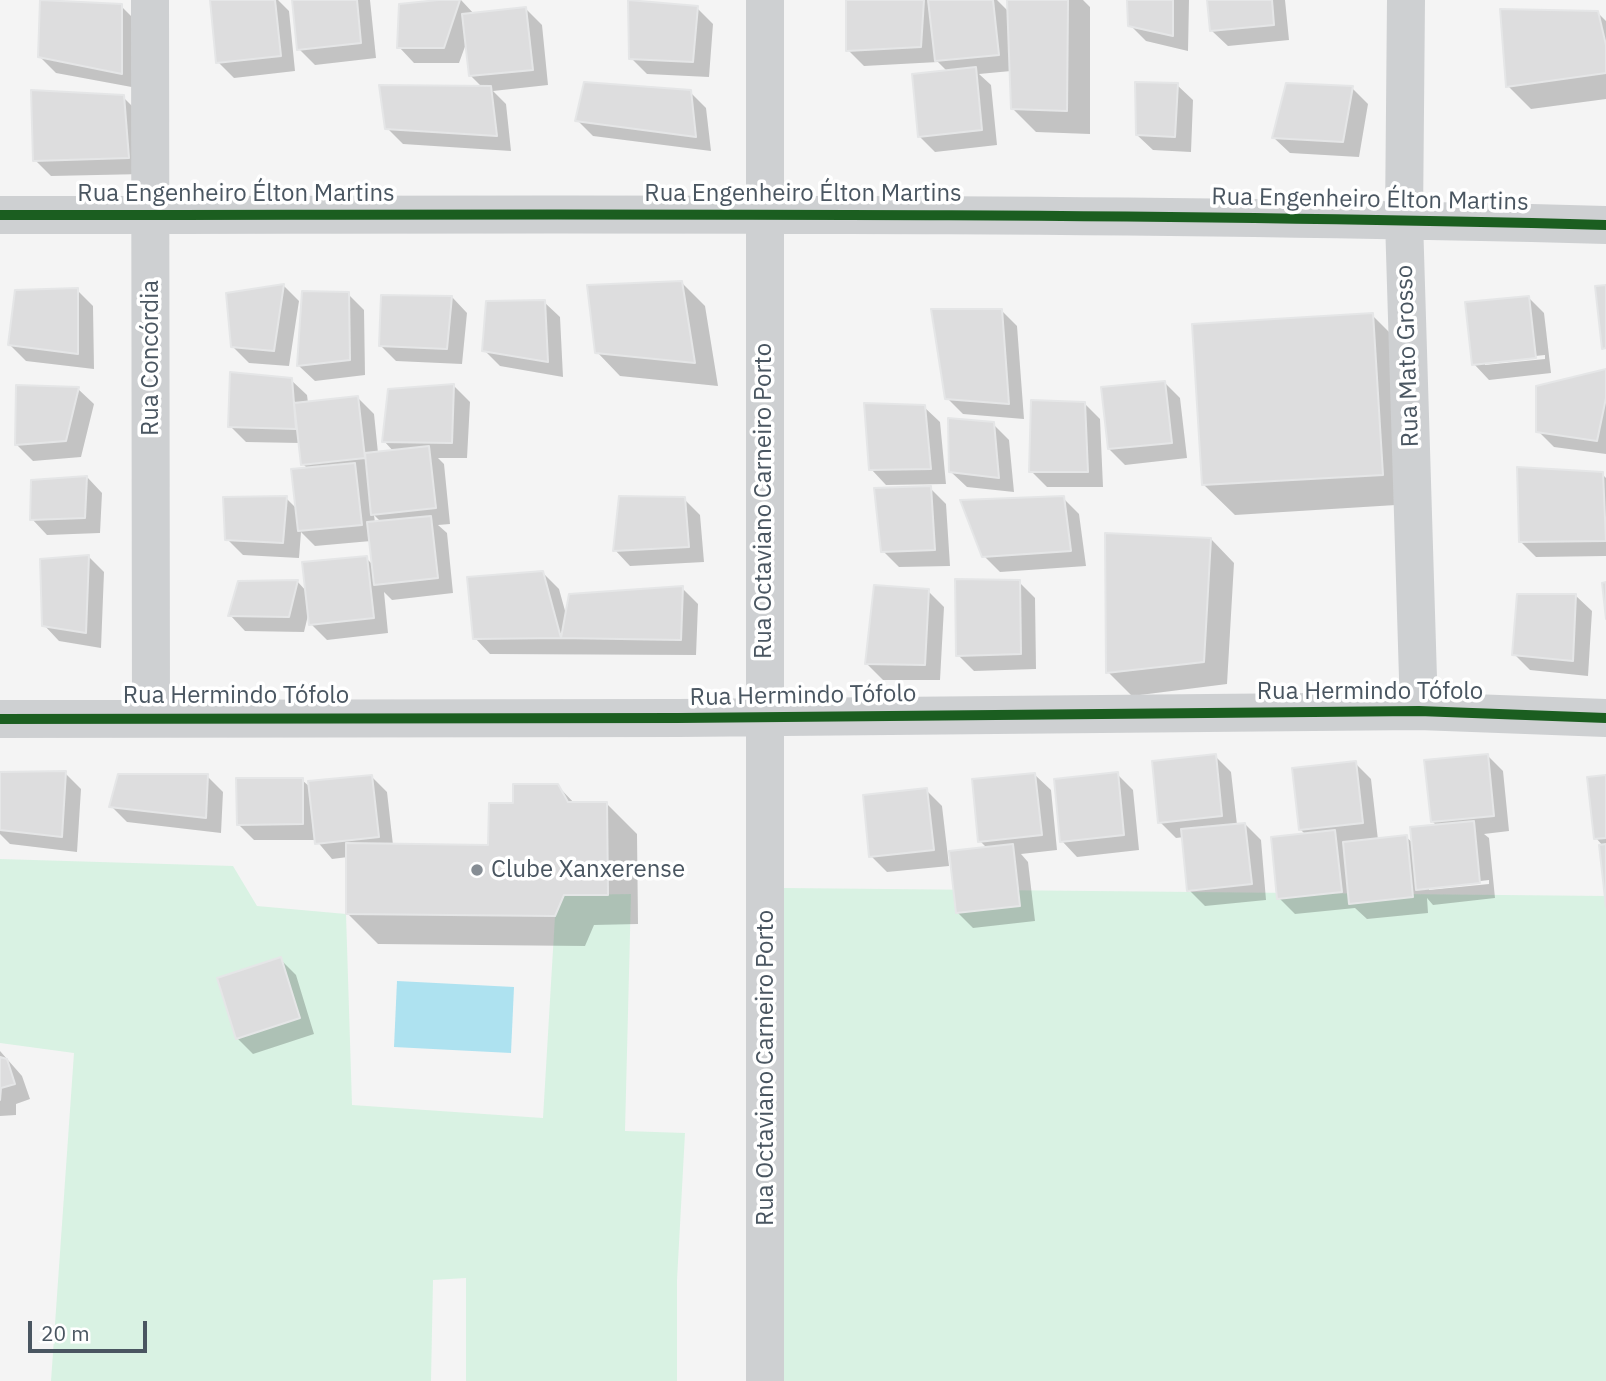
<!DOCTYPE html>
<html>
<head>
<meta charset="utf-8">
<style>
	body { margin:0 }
	#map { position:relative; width:1606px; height:1381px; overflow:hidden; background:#f4f4f4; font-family:"IBM Plex Sans",sans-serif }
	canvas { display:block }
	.scale { position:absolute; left:28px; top:1321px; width:119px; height:32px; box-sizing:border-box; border:4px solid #4a5661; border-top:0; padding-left:9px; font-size:21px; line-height:24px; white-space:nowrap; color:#4a5661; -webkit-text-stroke:5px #fff; paint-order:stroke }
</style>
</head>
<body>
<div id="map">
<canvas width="1606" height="1381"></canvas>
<div class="scale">20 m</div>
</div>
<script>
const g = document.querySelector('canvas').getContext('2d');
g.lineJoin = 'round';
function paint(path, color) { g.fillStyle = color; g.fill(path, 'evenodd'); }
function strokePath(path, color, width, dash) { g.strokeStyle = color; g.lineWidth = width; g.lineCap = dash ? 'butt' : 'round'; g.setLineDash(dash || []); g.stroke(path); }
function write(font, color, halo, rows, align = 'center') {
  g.font = font + ' "IBM Plex Sans",sans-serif'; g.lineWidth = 7; g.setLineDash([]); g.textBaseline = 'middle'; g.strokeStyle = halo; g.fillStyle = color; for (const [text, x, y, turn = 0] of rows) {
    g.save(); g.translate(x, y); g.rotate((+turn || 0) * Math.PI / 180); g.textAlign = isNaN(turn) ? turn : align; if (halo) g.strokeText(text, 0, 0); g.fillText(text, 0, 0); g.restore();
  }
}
paint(new Path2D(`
	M 0,859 L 233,866 L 257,906 L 346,914 L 352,1105 L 543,1118 L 555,916 L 564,895 L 631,894 L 625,1131 L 685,1133 L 677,1280 L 677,1381 L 466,1381 L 466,1278 L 433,1280 L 431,1381 L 51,1381 L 74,1053 L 0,1043 Z
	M 784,888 L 1606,896 L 1606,1381 L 784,1381 Z`), '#d9f2e3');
paint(new Path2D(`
	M 397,981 L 514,987 L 511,1053 L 394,1047 Z`), '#aee2f0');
paint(new Path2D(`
	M 42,0 L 121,6 L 137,22 L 137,88 L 56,73 L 40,57 Z
	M 229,0 L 278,0 L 289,11 L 295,71 L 234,78 L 218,62 Z
	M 293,0 L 370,0 L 376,58 L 315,65 L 299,49 Z
	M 454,0 L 461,0 L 475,15 L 526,9 L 542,25 L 548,85 L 493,91 L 506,104 L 511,151 L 403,144 L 387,128 L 483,88 L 471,76 L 467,41 L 459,63 L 414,63 L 399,47 Z
	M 848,0 L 997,0 L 1009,12 L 1009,0 L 1083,0 L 1090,7 L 1090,134 L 1036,132 L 1013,109 L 1011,71 L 979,74 L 991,85 L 997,145 L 935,152 L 919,136 L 948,72 L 938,62 L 864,66 L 848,50 Z
	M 1128,0 L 1189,0 L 1188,51 L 1146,41 L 1130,25 Z
	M 1209,0 L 1285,0 L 1289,40 L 1228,46 L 1212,31 Z
	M 697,8 L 713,24 L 709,77 L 647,74 L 631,58 Z
	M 1597,12 L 1606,21 L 1606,99 L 1531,109 L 1508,86 Z
	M 1177,85 L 1193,100 L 1191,152 L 1153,150 L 1137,135 Z
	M 1352,88 L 1368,104 L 1359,157 L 1290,153 L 1274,138 Z
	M 690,92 L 706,108 L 711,151 L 593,136 L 577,120 Z
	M 123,97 L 139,113 L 144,174 L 51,176 L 35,160 Z
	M 681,282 L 705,306 L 718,386 L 620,376 L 597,352 Z
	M 283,285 L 299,301 L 289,366 L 249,363 L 233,347 Z
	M 77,290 L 93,306 L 94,369 L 26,361 L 10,345 Z
	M 348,294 L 364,310 L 365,375 L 315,381 L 299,366 Z
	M 452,297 L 467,313 L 462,364 L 396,361 L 380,345 Z
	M 1528,297 L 1544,313 L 1551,373 L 1489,380 L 1474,364 ZM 1545,355 L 1545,359 L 1485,365 L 1485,361 Z
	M 544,302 L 560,317 L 563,377 L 500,366 L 484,350 Z
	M 1001,310 L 1017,326 L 1024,419 L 963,414 L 947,398 Z
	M 1372,315 L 1402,345 L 1412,504 L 1235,515 L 1204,485 Z
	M 1606,371 L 1606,454 L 1554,447 L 1538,431 Z
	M 291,380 L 307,395 L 308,403 L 358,398 L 374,414 L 378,453 L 394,452 L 384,441 L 454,386 L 470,402 L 467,458 L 438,458 L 444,464 L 450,524 L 438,525 L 447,533 L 453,593 L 392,600 L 384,592 L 388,633 L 327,640 L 311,624 L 309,611 L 304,632 L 245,631 L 230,615 L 297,581 L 307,592 L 366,558 L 374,566 L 371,541 L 315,546 L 301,532 L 299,558 L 243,555 L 227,539 L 286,498 L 297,509 L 308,469 L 303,464 L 300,443 L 246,442 L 230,426 ZM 374,515 L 382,523 L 375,523 Z
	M 1164,382 L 1180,398 L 1187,458 L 1125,465 L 1109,449 Z
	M 78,389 L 94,404 L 81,457 L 33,461 L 17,445 Z
	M 1084,403 L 1100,419 L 1103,487 L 1047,487 L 1031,471 Z
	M 924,407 L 940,422 L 946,484 L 886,485 L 871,469 Z
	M 993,424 L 1009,440 L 1014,492 L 967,487 L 951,472 Z
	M 1602,474 L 1606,478 L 1606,556 L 1536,557 L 1520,541 Z
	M 87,477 L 102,493 L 100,533 L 47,535 L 32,519 Z
	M 930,488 L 946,504 L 950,566 L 899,567 L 883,551 Z
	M 1063,498 L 1079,514 L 1086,566 L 1000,572 L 984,556 Z
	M 684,499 L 700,515 L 704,562 L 630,566 L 615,550 Z
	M 1211,539 L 1234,563 L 1227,684 L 1132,696 L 1108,672 Z
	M 88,556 L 104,572 L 101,648 L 59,641 L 44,625 Z
	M 543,573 L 559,589 L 567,618 L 682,588 L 698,604 L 696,655 L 490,654 L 475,638 Z
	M 1019,582 L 1035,598 L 1036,669 L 974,671 L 958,655 Z
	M 928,591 L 944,607 L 940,680 L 883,680 L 867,664 Z
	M 1576,596 L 1592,611 L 1588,676 L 1530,670 L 1514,654 Z
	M 1487,755 L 1503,771 L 1509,831 L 1484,834 L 1489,838 L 1495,898 L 1433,905 L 1427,898 L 1428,913 L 1367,919 L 1355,908 L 1295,914 L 1279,898 L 1306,835 L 1300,829 L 1355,763 L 1371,779 L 1378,840 L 1406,837 L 1413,843 L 1437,826 L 1432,821 ZM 1489,880 L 1489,884 L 1429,890 L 1429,887 Z
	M 1215,756 L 1231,772 L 1237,825 L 1245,824 L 1261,840 L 1266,900 L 1205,906 L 1189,890 L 1184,837 L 1176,838 L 1160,822 Z
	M 0,773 L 65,773 L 81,789 L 77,852 L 10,844 L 0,834 Z
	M 1117,774 L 1133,790 L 1139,850 L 1077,857 L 1062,841 Z
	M 1035,775 L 1051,790 L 1057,850 L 1021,854 L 1028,862 L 1035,921 L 973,928 L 957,912 L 987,848 L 980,841 Z
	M 207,776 L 223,792 L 221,833 L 127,822 L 111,806 Z
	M 372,777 L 387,792 L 393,845 L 490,846 L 514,805 L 558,786 L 575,804 L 606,803 L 637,834 L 638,924 L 594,925 L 585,946 L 378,944 L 348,914 L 348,857 L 332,859 L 316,840 L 254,840 L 238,824 L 302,780 L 311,788 Z
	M 1606,777 L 1606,894 L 1603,846 L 1596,838 Z
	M 926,790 L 942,806 L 949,866 L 887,872 L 871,856 Z
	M 280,959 L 296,975 L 314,1034 L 253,1054 L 237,1038 Z
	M 0,1051 L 22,1076 L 30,1099 L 16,1104 L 16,1115 L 0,1116 Z`), '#0003');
const building = new Path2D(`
	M 40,0 L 122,4 L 122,74 L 38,57 Z
	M 210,0 L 275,0 L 281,56 L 216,63 Z
	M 292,0 L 357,0 L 361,43 L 297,50 Z
	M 438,0 L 460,0 L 444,48 L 397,48 L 399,4 Z
	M 628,0 L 698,6 L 693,62 L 629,59 Z
	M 846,0 L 924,0 L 921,47 L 846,51 Z
	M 928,0 L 993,0 L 999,55 L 935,61 Z
	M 1007,0 L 1068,0 L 1067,111 L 1011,109 Z
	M 1127,0 L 1173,0 L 1173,36 L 1128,26 Z
	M 1207,0 L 1272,0 L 1274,25 L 1210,31 Z
	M 526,7 L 533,70 L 469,76 L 462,14 Z
	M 1500,9 L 1598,11 L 1606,45 L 1606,73 L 1506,87 Z
	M 976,67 L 982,130 L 918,137 L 912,74 Z
	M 584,82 L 691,90 L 696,137 L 575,121 Z
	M 1135,82 L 1178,83 L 1175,137 L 1136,135 Z
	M 1286,83 L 1353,86 L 1343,142 L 1272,138 Z
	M 379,85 L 491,86 L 497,136 L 385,129 Z
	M 31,90 L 124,95 L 129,158 L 33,161 Z
	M 682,281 L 695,363 L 595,353 L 587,285 Z
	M 284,284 L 274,351 L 231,347 L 226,293 Z
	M 1606,285 L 1606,348 L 1602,349 L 1595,286 Z
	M 78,288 L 78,354 L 8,345 L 15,290 Z
	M 302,291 L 349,292 L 350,360 L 297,366 Z
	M 381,295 L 452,296 L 447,349 L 379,346 Z
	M 1529,296 L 1536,358 L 1472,365 L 1465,302 Z
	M 545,300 L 548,362 L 482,351 L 486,301 Z
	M 931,309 L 1002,309 L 1009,404 L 945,399 Z
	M 1373,313 L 1383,475 L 1202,485 L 1192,324 Z
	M 1606,369 L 1606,398 L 1597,441 L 1536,432 L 1536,386 Z
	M 230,372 L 292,378 L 296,429 L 228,427 Z
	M 1165,381 L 1172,443 L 1108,449 L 1101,387 Z
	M 454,384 L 452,443 L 382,442 L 388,389 Z
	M 16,385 L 79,387 L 66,441 L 15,445 Z
	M 358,396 L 365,458 L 301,465 L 294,403 Z
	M 1031,400 L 1085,402 L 1088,472 L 1029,472 Z
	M 864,403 L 925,405 L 931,469 L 869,470 Z
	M 948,418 L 994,422 L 999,478 L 949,472 Z
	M 429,446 L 436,508 L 371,515 L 365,453 Z
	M 355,463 L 362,525 L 298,531 L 291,469 Z
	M 1517,467 L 1603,472 L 1606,541 L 1519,542 Z
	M 87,476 L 85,518 L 30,520 L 31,480 Z
	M 931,486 L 935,550 L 881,552 L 874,488 Z
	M 287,496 L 283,543 L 225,540 L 223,497 Z
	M 619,496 L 685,497 L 689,547 L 613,551 Z
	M 1064,496 L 1071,551 L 982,557 L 960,500 Z
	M 431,516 L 438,578 L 374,585 L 367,522 Z
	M 1105,533 L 1211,538 L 1204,662 L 1106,673 Z
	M 89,555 L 86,633 L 42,626 L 40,559 Z
	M 367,556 L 374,618 L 309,625 L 302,562 Z
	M 543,571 L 561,638 L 473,639 L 467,577 Z
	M 955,579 L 1020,580 L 1021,654 L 956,656 Z
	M 298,580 L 289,617 L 228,616 L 238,581 Z
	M 1606,582 L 1606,619 L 1602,583 Z
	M 874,585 L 929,589 L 925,665 L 865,664 Z
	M 683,586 L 681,640 L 561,638 L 569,594 Z
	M 1517,594 L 1576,594 L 1573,661 L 1512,655 Z
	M 1216,754 L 1222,816 L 1158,823 L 1152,761 Z
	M 1488,754 L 1494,816 L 1431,822 L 1424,760 Z
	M 1356,761 L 1363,823 L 1299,830 L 1292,768 Z
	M 66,771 L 62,837 L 0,830 L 0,772 Z
	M 1118,772 L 1124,835 L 1060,842 L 1054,779 Z
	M 1035,773 L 1042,835 L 978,842 L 972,779 Z
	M 118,774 L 208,774 L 206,818 L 109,807 Z
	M 372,775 L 379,837 L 315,844 L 308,781 Z
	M 1606,775 L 1606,838 L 1594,839 L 1587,777 Z
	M 236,778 L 303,778 L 303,824 L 237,825 Z
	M 513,784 L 558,784 L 568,802 L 607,802 L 608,895 L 564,895 L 555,916 L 346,914 L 346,843 L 488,845 L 489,803 L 513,803 Z
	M 927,788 L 934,850 L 869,857 L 863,795 Z
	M 1474,821 L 1480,883 L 1416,890 L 1410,827 Z
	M 1245,823 L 1252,884 L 1187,891 L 1181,829 Z
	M 1335,830 L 1342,892 L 1277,899 L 1271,837 Z
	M 1407,835 L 1413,897 L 1349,904 L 1343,842 Z
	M 1013,844 L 1020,906 L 956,913 L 949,851 Z
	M 1606,844 L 1606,907 L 1599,845 Z
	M 281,957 L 300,1018 L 236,1039 L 217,978 Z
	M 0,1057 L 7,1059 L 15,1084 L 1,1088 L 0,1100 Z`);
paint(building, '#ddddde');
strokePath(building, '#e5e6e7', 2);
strokePath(new Path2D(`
	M 150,0 L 151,716
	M 765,0 L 765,1381
	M 1406,0 L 1404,220 L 1419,711
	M 0,215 C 535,215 1071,211 1606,225
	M 0,719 L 678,718 L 1419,711 L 1606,718`), '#ced0d2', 38);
strokePath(new Path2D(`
	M 0,215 C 535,215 1071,211 1606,225
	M 0,719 L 678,718 L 1419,711 L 1606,718`), '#1b5e20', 10);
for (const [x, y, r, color] of [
	[477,870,7,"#868d94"]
]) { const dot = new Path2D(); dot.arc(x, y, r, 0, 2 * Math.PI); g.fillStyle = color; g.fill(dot); strokePath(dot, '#fff', 2.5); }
write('24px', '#4a5661', '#fff', [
	["Rua Engenheiro Élton Martins",236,194],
	["Rua Engenheiro Élton Martins",803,194],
	["Rua Engenheiro Élton Martins",1370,200,1],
	["Rua Mato Grosso",1408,356,-92],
	["Rua Concórdia",151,358,-90],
	["Rua Octaviano Carneiro Porto",764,501,-90],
	["Rua Hermindo Tófolo",1370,692],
	["Rua Hermindo Tófolo",236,696],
	["Rua Hermindo Tófolo",803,696,-1],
	["Rua Octaviano Carneiro Porto",766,1068,-90]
]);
write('24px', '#4a5661', '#fff', [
	["Clube Xanxerense",491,870]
], 'left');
</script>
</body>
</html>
